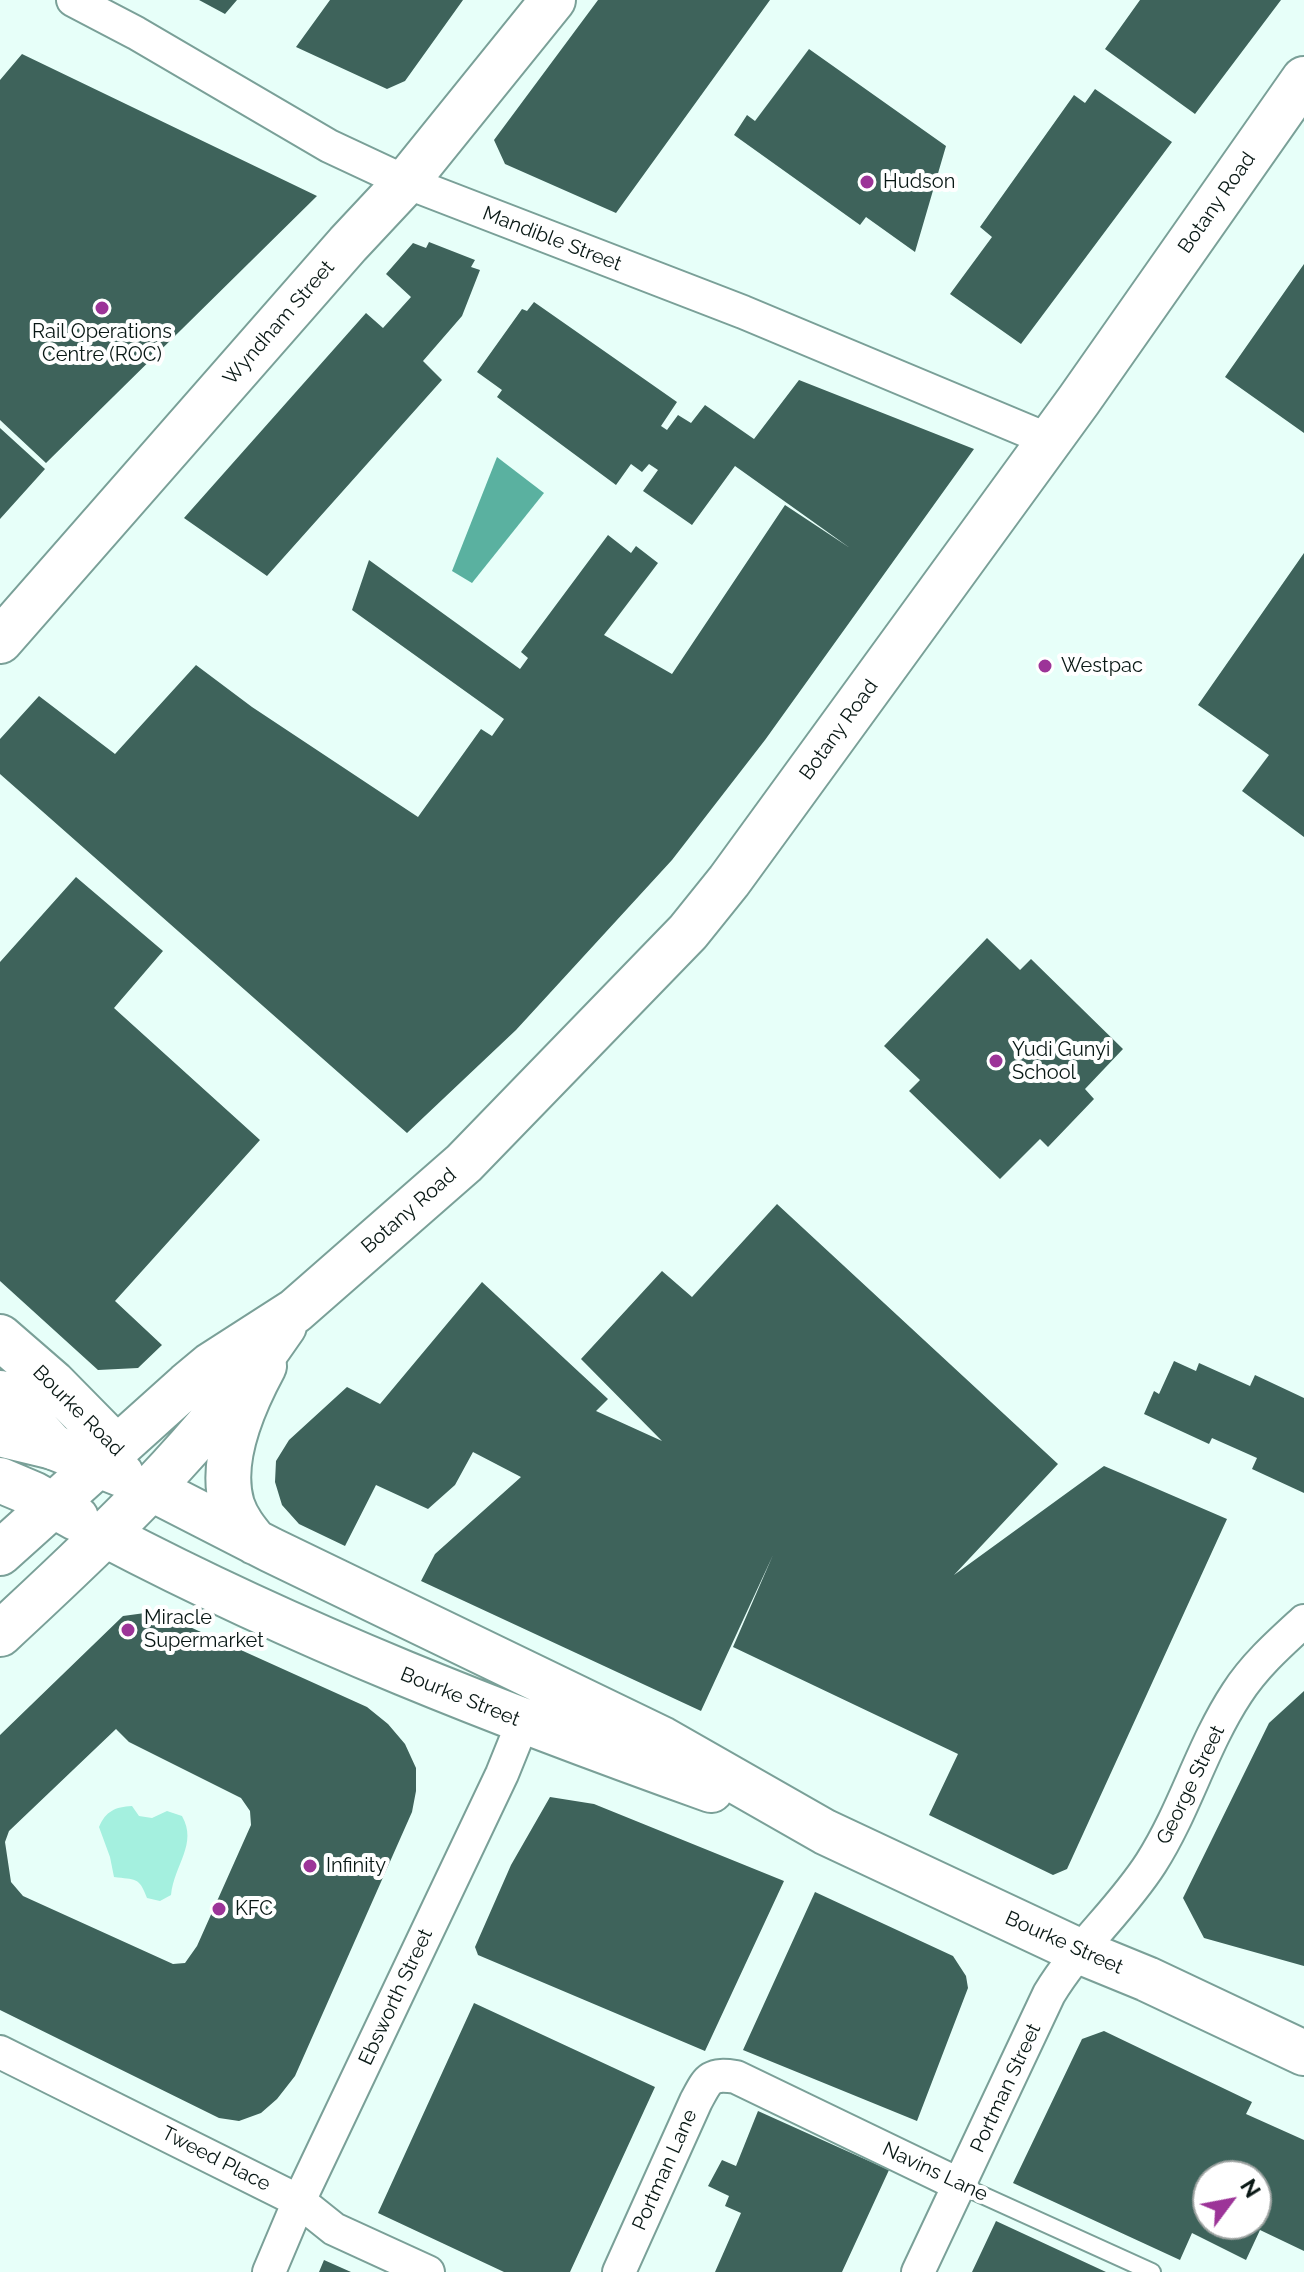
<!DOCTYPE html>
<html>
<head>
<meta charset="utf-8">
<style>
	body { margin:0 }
	#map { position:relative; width:1304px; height:2272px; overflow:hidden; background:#e7fff9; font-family:Raleway,sans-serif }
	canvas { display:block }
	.north { position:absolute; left:1192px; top:2160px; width:80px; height:80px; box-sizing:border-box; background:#fff; border:2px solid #9da3a1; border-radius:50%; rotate:58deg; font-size:22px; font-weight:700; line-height:32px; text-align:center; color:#091815 }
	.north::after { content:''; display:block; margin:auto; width:28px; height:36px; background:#9c3498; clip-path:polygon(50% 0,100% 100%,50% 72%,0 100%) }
</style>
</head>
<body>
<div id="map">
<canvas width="1304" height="2272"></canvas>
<div class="north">N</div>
</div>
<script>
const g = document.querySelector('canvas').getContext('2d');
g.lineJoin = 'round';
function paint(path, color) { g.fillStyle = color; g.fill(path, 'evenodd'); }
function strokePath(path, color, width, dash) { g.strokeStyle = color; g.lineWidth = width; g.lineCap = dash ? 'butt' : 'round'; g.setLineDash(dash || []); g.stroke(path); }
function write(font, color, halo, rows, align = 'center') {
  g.font = font + ' Raleway,sans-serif'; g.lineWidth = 8; g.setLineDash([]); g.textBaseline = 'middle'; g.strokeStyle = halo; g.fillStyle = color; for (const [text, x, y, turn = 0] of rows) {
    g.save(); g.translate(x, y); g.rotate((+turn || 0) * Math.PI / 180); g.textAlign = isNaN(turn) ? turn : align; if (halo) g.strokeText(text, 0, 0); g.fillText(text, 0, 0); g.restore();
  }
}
paint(new Path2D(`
	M 132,1806 L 139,1816 L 152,1818 L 167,1811 L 182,1816 C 198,1844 174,1865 171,1895 L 160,1901 L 147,1898 C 139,1876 135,1880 114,1877 L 110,1857 L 99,1827 C 106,1811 115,1807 132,1806 Z`), '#a4f0df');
paint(new Path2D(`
	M 497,457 L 544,493 L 472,583 L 452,571 Z`), '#5ab1a0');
paint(new Path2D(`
	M 199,0 L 237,0 L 225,14 Z
	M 330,0 L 463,0 L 405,81 L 387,89 L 296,47 Z
	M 598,0 L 770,0 L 616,213 L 505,164 L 494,140 Z
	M 1140,0 L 1281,0 L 1195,114 L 1105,49 Z
	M 809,49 L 946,146 L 915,252 L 866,217 L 860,225 L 734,135 L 747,115 L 755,121 Z
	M 22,54 L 317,196 L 46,463 L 0,420 L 0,80 Z
	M 1095,89 L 1172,142 L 1021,344 L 950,294 L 992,237 L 980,227 L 1074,95 L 1085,103 Z
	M 429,242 L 475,260 L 471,267 L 480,270 L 462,316 L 423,361 L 442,380 L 267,576 L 184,518 L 366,313 L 383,328 L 411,297 L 386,274 L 413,243 L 426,248 Z
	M 1304,264 L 1304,433 L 1225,377 Z
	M 534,302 L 677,402 L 661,426 L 667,430 L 678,415 L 691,423 L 705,405 L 754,439 L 799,380 L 974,449 L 765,740 L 672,860 L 516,1030 L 407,1133 L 0,774 L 0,739 L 39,696 L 115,754 L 196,665 L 252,707 L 418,817 L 481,729 L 492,736 L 504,719 L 352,610 L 369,560 L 520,669 L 528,658 L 521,652 L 608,535 L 631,553 L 636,546 L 658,563 L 604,635 L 672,674 L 785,505 L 850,548 L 735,466 L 692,525 L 643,491 L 658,470 L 649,464 L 642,472 L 631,464 L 616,485 L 497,397 L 502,390 L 477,372 L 522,309 L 527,311 Z
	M 0,428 L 45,469 L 0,519 Z
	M 1304,553 L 1304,837 L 1242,791 L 1269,755 L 1198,705 Z
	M 76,877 L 163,951 L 114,1008 L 260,1140 L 115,1301 L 162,1345 L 138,1368 L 98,1370 L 0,1281 L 0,962 Z
	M 987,938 L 1020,970 L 1031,959 L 1123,1049 L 1085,1089 L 1094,1099 L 1048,1147 L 1040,1139 L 1000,1179 L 909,1091 L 920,1080 L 884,1046 Z
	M 777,1204 L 1058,1464 L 954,1575 L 1104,1466 L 1227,1519 L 1067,1869 L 1053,1875 L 929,1815 L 958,1754 L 733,1647 L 773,1555 L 701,1711 L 421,1581 L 435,1554 L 521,1477 L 473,1452 L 455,1485 L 428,1509 L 376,1485 L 345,1546 L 299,1524 L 282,1505 L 275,1482 L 276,1461 L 289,1440 L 347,1387 L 380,1404 L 482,1282 L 608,1399 L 596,1411 L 662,1441 L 581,1359 L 662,1271 L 692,1297 Z
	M 1174,1361 L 1196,1371 L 1199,1363 L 1250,1386 L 1255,1375 L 1304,1398 L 1304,1493 L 1252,1469 L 1257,1458 L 1212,1438 L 1209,1444 L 1144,1414 L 1154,1391 L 1159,1394 Z
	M 145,1613 L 170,1618 L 367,1707 L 388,1724 L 405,1744 L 416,1768 L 416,1791 L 412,1812 L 295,2076 L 277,2099 L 261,2113 L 239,2121 L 219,2118 L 0,2010 L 0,1735 L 123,1616 ZM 116,1729 L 129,1742 L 241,1798 L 250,1811 L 251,1825 L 197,1946 L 185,1963 L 173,1964 L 23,1896 L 11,1882 L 5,1842 L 9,1831 Z
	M 1304,1691 L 1304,1966 L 1204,1938 L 1183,1898 L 1269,1723 Z
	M 550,1797 L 594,1804 L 784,1881 L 705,2051 L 478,1955 L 475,1947 L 511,1865 Z
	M 815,1892 L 953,1956 L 966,1976 L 968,1988 L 917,2121 L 743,2050 Z
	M 474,2003 L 655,2087 L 570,2272 L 504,2272 L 378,2213 Z
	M 1104,2031 L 1252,2102 L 1246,2114 L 1304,2140 L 1304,2251 L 1260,2230 L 1246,2260 L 1192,2233 L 1180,2260 L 1013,2183 L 1082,2039 ZM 1208,2176 L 1256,2176 L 1256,2224 L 1208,2224 Z
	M 758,2111 L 889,2170 L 842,2272 L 715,2272 L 741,2213 L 725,2206 L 729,2196 L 708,2186 L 722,2160 L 736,2166 Z
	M 996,2221 L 1106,2272 L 972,2272 Z
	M 324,2260 L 351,2272 L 319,2272 Z`), '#3e635b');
const lane = new Path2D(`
	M 960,2185 L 1152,2272`);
const street = new Path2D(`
	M 73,0 L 136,33 L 329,146 L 406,182 L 743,312 L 1049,440
	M 0,2052 L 299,2201 L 334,2229 L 428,2272
	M 269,2272 L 299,2201 L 502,1774 L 523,1722
	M 619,2272 L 696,2101 C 708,2079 709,2073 736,2077 L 960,2185
	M 918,2272 L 1049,1994 C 1077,1947 1121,1910 1151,1863 C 1185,1810 1202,1746 1237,1693 C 1255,1665 1280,1643 1304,1621`);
const secondary = new Path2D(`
	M 0,641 L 348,244 L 406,182 L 553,0
	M 0,1337 L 53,1383 L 117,1448
	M 0,1393 L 24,1415 L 53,1447
	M 152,1489 L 271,1550 L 662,1739 L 825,1832 L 1081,1952 L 1147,1979 L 1304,2053
	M 106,1535 C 300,1637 504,1716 711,1790
	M 255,1542 C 246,1531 237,1520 232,1505 C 219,1461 243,1405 264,1366`);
const primary = new Path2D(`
	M 0,1434 L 53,1447 L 121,1474
	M 0,1480 L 33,1494 L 76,1518
	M 0,1553 L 187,1385 L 211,1365 L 295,1311 L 464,1163 L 688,932 L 729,881 L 1079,400 L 1304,79
	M 0,1634 C 105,1537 203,1445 284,1326`);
strokePath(lane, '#7aa098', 20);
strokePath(street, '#7aa098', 36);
strokePath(secondary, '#7aa098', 48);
strokePath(primary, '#7aa098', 48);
strokePath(lane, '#fff', 16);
strokePath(street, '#fff', 32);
strokePath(secondary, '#fff', 44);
strokePath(primary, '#fff', 44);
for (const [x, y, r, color] of [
	[867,182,8,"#9c3498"],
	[102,308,8,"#9c3498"],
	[1045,666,8,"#9c3498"],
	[996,1061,8,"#9c3498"],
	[128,1630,8,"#9c3498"],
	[310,1866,8,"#9c3498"],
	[219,1909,8,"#9c3498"]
]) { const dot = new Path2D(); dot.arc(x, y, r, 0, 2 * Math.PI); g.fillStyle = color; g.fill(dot); strokePath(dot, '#fff', 3); }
write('20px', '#091815', '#fff', [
	["Hudson",883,182],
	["Rail Operations",102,332,"center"],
	["Centre (ROC)",102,355,"center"],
	["Westpac",1061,666],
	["Yudi Gunyi",1012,1050],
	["School",1012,1073],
	["Miracle",144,1618],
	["Supermarket",144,1641],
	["Infinity",326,1866],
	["KFC",235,1909]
], 'left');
write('20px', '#091815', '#fff', [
	["Botany Road",1217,203,-55],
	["Mandible Street",552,239,21],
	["Wyndham Street",279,323,-49],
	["Botany Road",839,730,-54],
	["Botany Road",409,1211,-41],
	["Bourke Road",78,1411,45],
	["Bourke Street",460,1697,22],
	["George Street",1191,1785,-64],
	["Bourke Street",1064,1943,24],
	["Ebsworth Street",396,1997,-65],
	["Portman Street",1006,2088,-65],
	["Tweed Place",216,2159,27],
	["Portman Lane",665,2170,-66],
	["Navins Lane",935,2172,25]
]);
</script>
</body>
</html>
